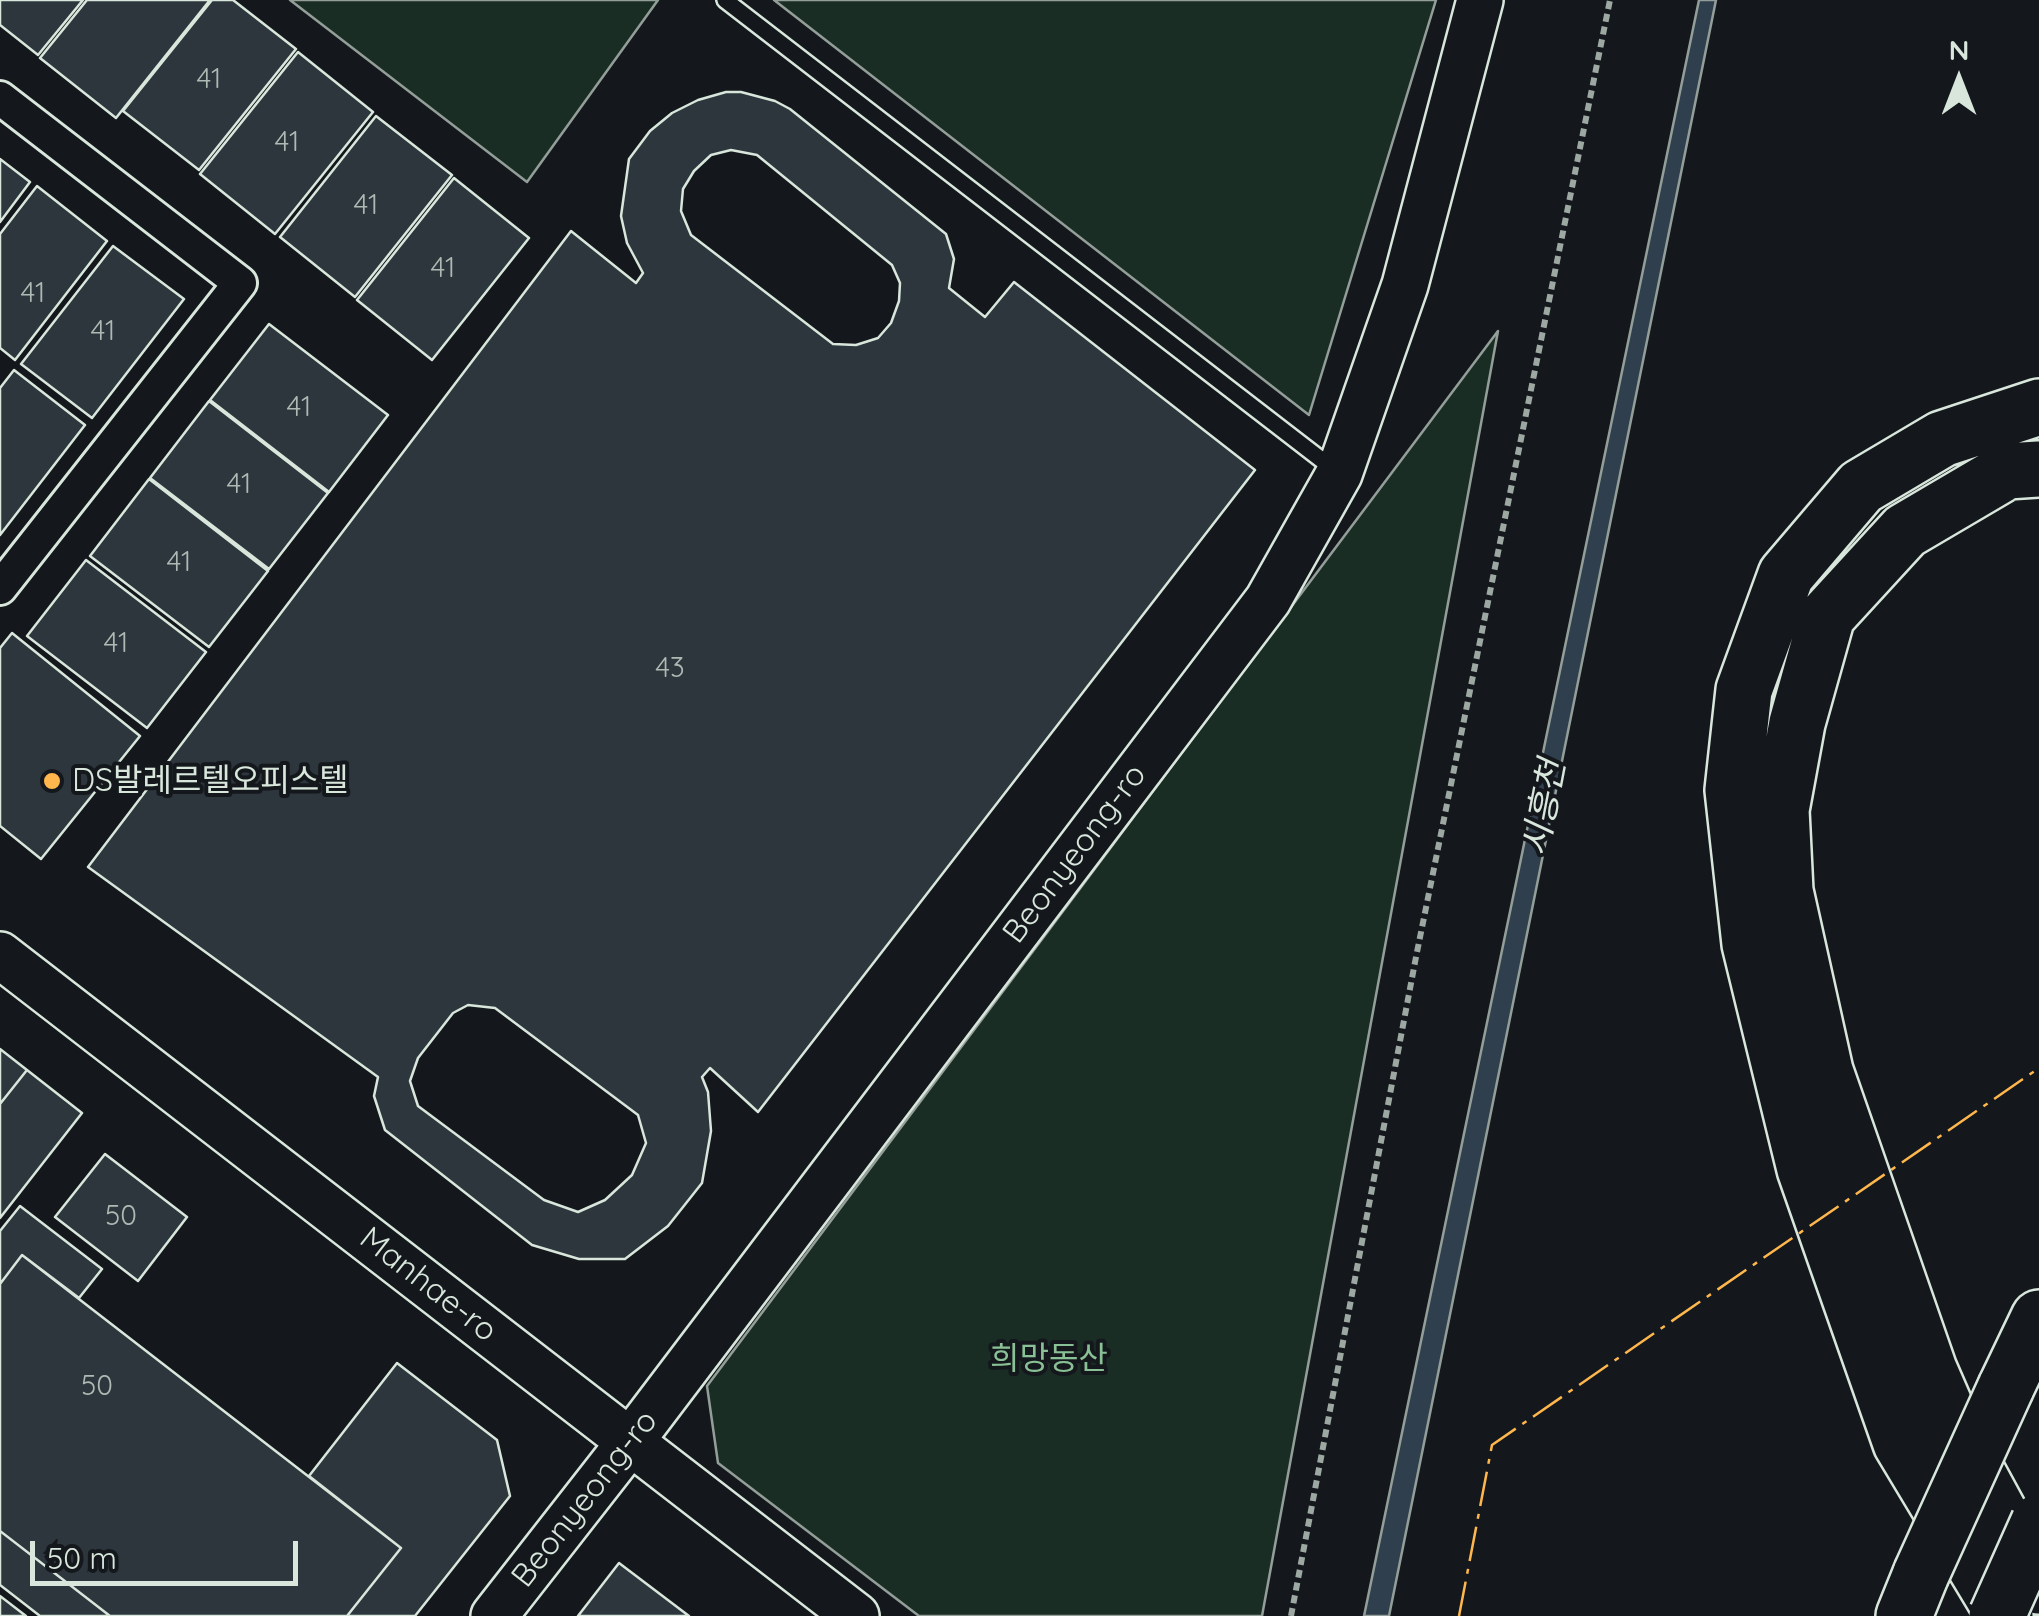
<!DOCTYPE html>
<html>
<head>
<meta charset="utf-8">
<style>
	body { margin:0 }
	#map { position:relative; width:2039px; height:1616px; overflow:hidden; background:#14181c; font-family:Quicksand,sans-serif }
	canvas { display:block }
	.north { position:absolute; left:1909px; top:30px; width:100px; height:100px; -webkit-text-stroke:8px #14181c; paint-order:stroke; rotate:0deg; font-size:28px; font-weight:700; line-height:40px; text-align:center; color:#d8e6dc }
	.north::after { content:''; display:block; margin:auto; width:35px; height:45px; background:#d8e6dc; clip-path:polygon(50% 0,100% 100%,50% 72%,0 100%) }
	.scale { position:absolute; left:30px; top:1541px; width:268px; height:45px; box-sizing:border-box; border:5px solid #d8e6dc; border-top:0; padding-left:12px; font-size:30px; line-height:35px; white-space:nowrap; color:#d8e6dc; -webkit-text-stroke:8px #14181c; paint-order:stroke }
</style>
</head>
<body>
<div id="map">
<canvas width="2039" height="1616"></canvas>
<div class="north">N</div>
<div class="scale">50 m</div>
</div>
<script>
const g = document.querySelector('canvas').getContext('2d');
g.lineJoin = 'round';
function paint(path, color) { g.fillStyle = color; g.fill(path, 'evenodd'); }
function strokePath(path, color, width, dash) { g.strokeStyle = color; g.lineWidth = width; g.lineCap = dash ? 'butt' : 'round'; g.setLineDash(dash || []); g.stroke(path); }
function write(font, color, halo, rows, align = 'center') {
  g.font = font + ' Quicksand,"Noto Sans KR",sans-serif'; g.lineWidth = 8; g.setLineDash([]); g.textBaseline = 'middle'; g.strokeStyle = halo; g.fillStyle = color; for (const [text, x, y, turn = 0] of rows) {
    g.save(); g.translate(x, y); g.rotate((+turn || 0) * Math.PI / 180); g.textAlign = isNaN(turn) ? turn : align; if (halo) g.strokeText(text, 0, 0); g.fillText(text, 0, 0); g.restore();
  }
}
const green = new Path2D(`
	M 290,0 L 658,0 L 527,182 Z
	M 774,0 L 1436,0 L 1309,415 Z
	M 1498,331 L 1262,1616 L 919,1616 L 718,1463 L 707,1386 Z`);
paint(green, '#1a2d24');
strokePath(green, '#939e99', 2.5);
const water = new Path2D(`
	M 1699,0 L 1716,0 L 1389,1616 L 1364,1616 Z`);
paint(water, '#2f3f4d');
strokePath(water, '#939e99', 2.5);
const building = new Path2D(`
	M 0,0 L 83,0 L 38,55 L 0,25 Z
	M 87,0 L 210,0 L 116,118 L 40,58 Z
	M 212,0 L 233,0 L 296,49 L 199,170 L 123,111 Z
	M 298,52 L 373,112 L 275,234 L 200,174 Z
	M 726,92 L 741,92 L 775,101 L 790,109 L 946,234 L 954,259 L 949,288 L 985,317 L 1014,282 L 1255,470 L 758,1112 L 710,1068 L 702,1077 L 708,1092 L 711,1131 L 702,1183 L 668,1226 L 625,1259 L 579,1259 L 532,1245 L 385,1130 L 374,1096 L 378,1077 L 88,867 L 571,231 L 636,283 L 643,273 L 627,243 L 621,216 L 629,159 L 650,131 L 672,113 L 698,100 ZM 731,150 L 757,155 L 892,265 L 900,283 L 899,301 L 891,323 L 878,338 L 856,345 L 833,344 L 691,235 L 681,211 L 683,189 L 694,171 L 711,155 ZM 468,1005 L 495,1008 L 638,1115 L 646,1143 L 632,1175 L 605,1200 L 578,1212 L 544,1200 L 418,1106 L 410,1081 L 418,1058 L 453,1013 Z
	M 376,116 L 452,175 L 355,297 L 280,237 Z
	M 0,159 L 30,182 L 0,222 Z
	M 454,178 L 529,238 L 432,360 L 357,300 Z
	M 37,186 L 107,241 L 15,360 L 0,348 L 0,234 Z
	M 113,246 L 184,299 L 92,418 L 21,364 Z
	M 269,324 L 388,415 L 329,492 L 210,400 Z
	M 14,370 L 85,425 L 0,535 L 0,388 Z
	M 209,401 L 328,493 L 269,569 L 150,478 Z
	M 149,479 L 268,571 L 209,647 L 90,556 Z
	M 86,560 L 206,652 L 147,728 L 27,636 Z
	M 12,633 L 140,736 L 41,859 L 0,826 L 0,648 Z
	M 0,1049 L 27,1070 L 0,1104 Z
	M 27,1070 L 82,1113 L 0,1218 L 0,1104 Z
	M 105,1154 L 187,1217 L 138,1281 L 55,1217 Z
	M 20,1206 L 102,1269 L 79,1298 L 22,1255 L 0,1284 L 0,1231 Z
	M 22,1255 L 401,1548 L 347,1616 L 110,1616 L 0,1531 L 0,1284 Z
	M 397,1363 L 497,1440 L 510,1496 L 415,1616 L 347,1616 L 401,1548 L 309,1476 Z
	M 0,1531 L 110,1616 L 40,1616 L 0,1585 Z
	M 619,1563 L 689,1616 L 578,1616 Z
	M 0,1596 L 26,1616 L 0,1616 Z`);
paint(building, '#2c363c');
strokePath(building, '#d8e6dc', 2.5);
const lane = new Path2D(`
	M 725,0 L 1336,471`);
const street = new Path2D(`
	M 0,98 L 240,283 L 0,588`);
const secondary = new Path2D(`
	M 0,955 L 856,1616
	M 494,1616 L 630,1442 L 1268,600 L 1339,474 L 1405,285 L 1480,0`);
const highway = new Path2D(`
	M 2039,469 L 2007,471 L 1905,531 L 1827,616 L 1797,723 L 1781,810 L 1785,891 L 1825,1071 L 1929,1370 L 1959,1439 L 2039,1586
	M 2006,1387 L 2039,1318
	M 1904,1616 L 1921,1574
	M 2005,1616 L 1901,1443 L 1805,1169 L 1750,944 L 1733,790 L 1744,690 L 1786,575 L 1861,487 L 1942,439 L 2039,407`);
strokePath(lane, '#d8e6dc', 20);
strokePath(street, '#d8e6dc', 38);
strokePath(secondary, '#d8e6dc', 50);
strokePath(highway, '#d8e6dc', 60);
strokePath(new Path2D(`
	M 1291,1616 L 1416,957 L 1610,0`), '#9da8a2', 6, [8, 5]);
strokePath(lane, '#14181c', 15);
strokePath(street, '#14181c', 32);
strokePath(secondary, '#14181c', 45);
strokePath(highway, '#14181c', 55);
const highwayBridge = new Path2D(`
	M 1921,1574 L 2006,1387
	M 1997,1616 L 2039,1522`);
strokePath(highwayBridge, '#d8e6dc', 60, []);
strokePath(highwayBridge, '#14181c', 55);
strokePath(new Path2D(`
	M 1459,1616 L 1492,1445 L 2039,1068`), '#ffb74d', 2.5, [35, 8, 5, 8]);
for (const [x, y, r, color] of [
	[52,781,10,"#ffb74d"]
]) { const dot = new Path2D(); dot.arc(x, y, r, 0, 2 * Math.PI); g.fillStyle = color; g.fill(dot); strokePath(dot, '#14181c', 4); }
write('28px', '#adbab4', null, [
	["41",209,80],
	["41",287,143],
	["41",366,206],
	["41",443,269],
	["41",33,294],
	["41",103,332],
	["41",299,408],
	["41",239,485],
	["41",179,563],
	["41",116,644],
	["43",670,669],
	["50",121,1217],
	["50",97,1387]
]);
write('32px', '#d8e6dc', '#14181c', [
	["DS발레르텔오피스텔",72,781]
], 'left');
write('32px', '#d8e6dc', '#14181c', [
	["Beonyeong-ro",1075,854,-53],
	["Manhae-ro",428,1285,38],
	["Beonyeong-ro",585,1499,-52]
]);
write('32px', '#8ac095', '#14181c', [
	["희망동산",1049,1359]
]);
write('italic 35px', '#d8e6dc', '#14181c', [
	["시흥천",1545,808,-79]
]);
</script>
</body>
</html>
